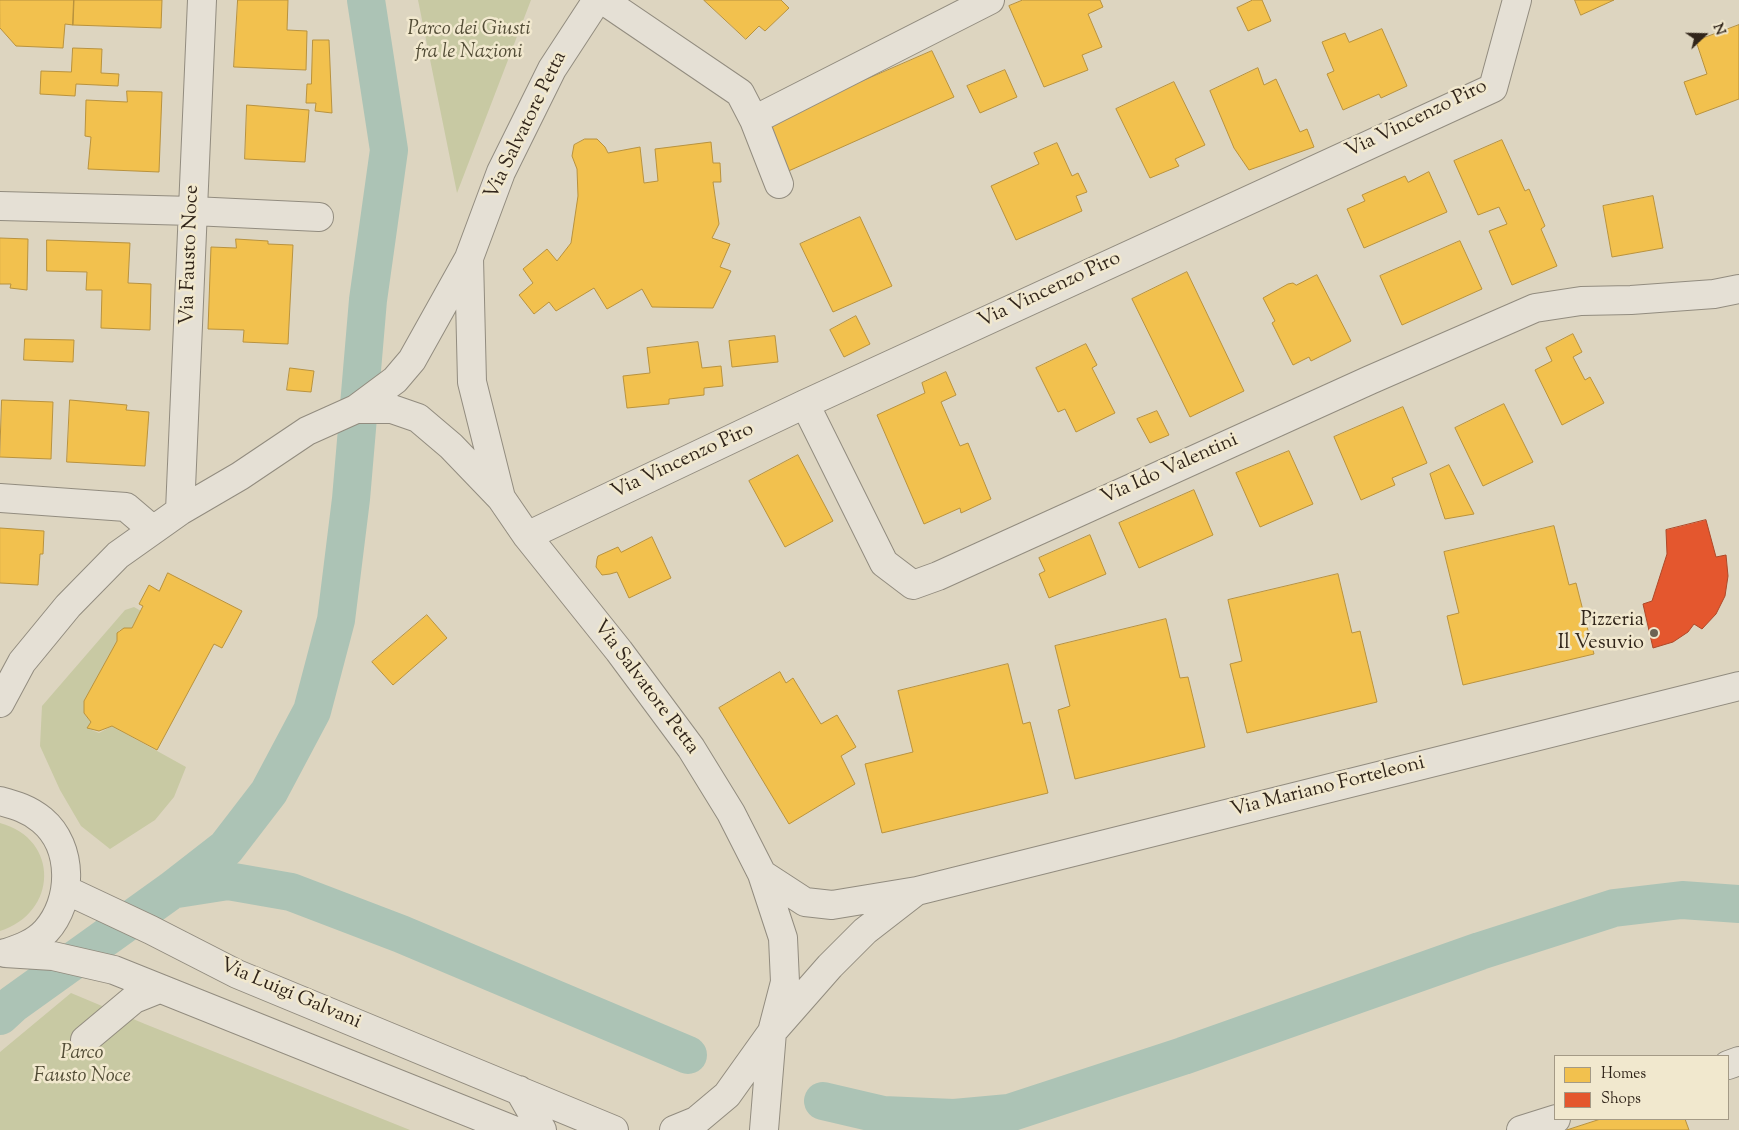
<!DOCTYPE html>
<html>
<head>
<meta charset="utf-8">
<style>
	body { margin:0 }
	#map { position:relative; width:1739px; height:1130px; overflow:hidden; background:#ddd5c0; font-family:"Sorts Mill Goudy",serif }
	canvas { display:block }
	.legend { position:absolute; left:1554px; top:1055px; width:175px; height:65px; box-sizing:border-box; background:#f1e8ce; border:1px solid #a49a86; margin:0; padding:6px 9px; list-style:none; font-size:15px; color:#31251a }
	.legend li { display:flex; align-items:center; gap:10px; height:25px }
	.legend b { width:25px; border:1px solid #a49a86 }
	.north { position:absolute; left:1679px; top:10px; width:50px; height:50px; -webkit-text-stroke:4px #f1e8ce; paint-order:stroke; rotate:69deg; font-size:14px; font-weight:700; line-height:20px; text-align:center; color:#31251a }
	.north::after { content:''; display:block; margin:auto; width:18px; height:22px; background:#31251a; clip-path:polygon(50% 0,100% 100%,50% 72%,0 100%) }
</style>
</head>
<body>
<div id="map">
<canvas width="1739" height="1130"></canvas>
<ul class="legend">
<li><b style="height:14px;background:#f2c14e"></b>Homes</li>
<li><b style="height:14px;background:#e4572e"></b>Shops</li>
</ul>
<div class="north">N</div>
</div>
<script>
const g = document.querySelector('canvas').getContext('2d');
g.lineJoin = 'round';
function paint(path, color) { g.fillStyle = color; g.fill(path, 'evenodd'); }
function strokePath(path, color, width, dash) { g.strokeStyle = color; g.lineWidth = width; g.lineCap = dash ? 'butt' : 'round'; g.setLineDash(dash || []); g.stroke(path); }
function write(font, color, halo, rows, align = 'center') {
  g.font = font + ' "Sorts Mill Goudy",serif'; g.lineWidth = 5; g.setLineDash([]); g.textBaseline = 'middle'; g.strokeStyle = halo; g.fillStyle = color; for (const [text, x, y, turn = 0] of rows) {
    g.save(); g.translate(x, y); g.rotate((+turn || 0) * Math.PI / 180); g.textAlign = isNaN(turn) ? turn : align; if (halo) g.strokeText(text, 0, 0); g.fillText(text, 0, 0); g.restore();
  }
}
paint(new Path2D(`
	M 418,0 L 531,0 L 457,193 Z
	M 134,607 L 141,611 L 132,628 L 119,630 L 117,641 L 84,701 L 84,713 L 91,722 L 87,728 L 99,733 L 112,726 L 186,767 L 174,797 L 155,820 L 110,849 L 81,826 L 60,790 L 40,746 L 42,706 L 125,610 Z
	M 0,823 C 60,839 58,913 0,931 Z
	M 71,993 L 145,1024 L 410,1130 L 0,1130 L 0,1052 Z`), '#c8c9a3');
const homes = new Path2D(`
	M 0,0 L 74,0 L 73,25 L 65,24 L 63,48 L 16,46 L 0,28 Z
	M 74,0 L 162,0 L 161,28 L 73,25 Z
	M 238,0 L 288,0 L 287,30 L 307,31 L 306,70 L 234,67 Z
	M 704,0 L 781,0 L 789,8 L 765,31 L 759,26 L 746,39 Z
	M 1023,0 L 1100,0 L 1103,7 L 1088,14 L 1102,47 L 1082,55 L 1088,70 L 1044,87 L 1009,6 Z
	M 1253,0 L 1262,0 L 1271,21 L 1248,31 L 1237,8 Z
	M 1575,0 L 1614,0 L 1581,15 Z
	M 1739,25 L 1739,99 L 1696,115 L 1684,82 L 1707,74 L 1696,41 Z
	M 1382,29 L 1407,86 L 1381,98 L 1379,94 L 1343,110 L 1327,74 L 1334,71 L 1322,42 L 1345,33 L 1349,42 Z
	M 313,40 L 329,40 L 332,113 L 315,111 L 316,103 L 306,103 L 307,84 L 311,84 Z
	M 73,48 L 102,49 L 101,73 L 119,74 L 118,86 L 76,84 L 75,96 L 40,94 L 41,71 L 71,72 Z
	M 932,51 L 954,97 L 784,173 L 762,125 Z
	M 1258,68 L 1264,85 L 1276,79 L 1300,132 L 1307,129 L 1314,147 L 1249,170 L 1234,148 L 1210,91 Z
	M 1005,70 L 1017,97 L 980,113 L 967,86 Z
	M 1174,82 L 1205,145 L 1175,159 L 1179,166 L 1150,178 L 1116,109 Z
	M 127,91 L 162,92 L 159,172 L 88,169 L 91,137 L 85,136 L 86,100 L 127,102 Z
	M 247,105 L 309,110 L 305,162 L 245,159 Z
	M 585,139 L 597,139 L 605,147 L 608,153 L 640,147 L 644,183 L 658,181 L 655,149 L 711,142 L 713,163 L 720,163 L 721,182 L 713,182 L 719,224 L 712,238 L 730,244 L 720,267 L 731,271 L 713,308 L 652,307 L 642,289 L 607,309 L 594,288 L 556,311 L 549,302 L 534,314 L 519,295 L 533,283 L 523,269 L 547,249 L 557,261 L 571,243 L 578,196 L 577,169 L 572,156 L 574,145 Z
	M 1502,140 L 1525,191 L 1529,189 L 1545,226 L 1541,229 L 1557,266 L 1512,285 L 1489,231 L 1507,224 L 1499,207 L 1478,215 L 1454,161 Z
	M 1057,143 L 1072,176 L 1078,173 L 1087,192 L 1076,196 L 1082,211 L 1016,240 L 991,186 L 1039,164 L 1034,153 Z
	M 1429,172 L 1447,212 L 1364,248 L 1347,209 L 1365,201 L 1362,195 L 1405,176 L 1408,182 Z
	M 1653,196 L 1663,248 L 1612,257 L 1603,206 Z
	M 860,217 L 892,286 L 833,312 L 800,244 Z
	M 0,238 L 28,239 L 27,290 L 10,288 L 11,284 L 0,284 Z
	M 236,239 L 268,241 L 268,244 L 293,245 L 288,344 L 243,342 L 244,330 L 208,329 L 211,247 L 236,248 Z
	M 47,240 L 130,243 L 128,283 L 151,284 L 150,330 L 101,328 L 102,290 L 86,290 L 87,272 L 47,271 Z
	M 1460,241 L 1482,289 L 1402,325 L 1380,276 Z
	M 1187,272 L 1244,391 L 1190,417 L 1132,299 Z
	M 1317,275 L 1351,341 L 1311,361 L 1309,357 L 1293,365 L 1272,323 L 1275,321 L 1263,298 L 1288,284 L 1293,283 L 1296,285 Z
	M 856,316 L 870,344 L 844,357 L 830,330 Z
	M 1573,334 L 1582,352 L 1573,357 L 1585,380 L 1590,377 L 1604,403 L 1562,425 L 1535,370 L 1552,361 L 1546,348 Z
	M 775,336 L 778,362 L 732,367 L 729,341 Z
	M 25,339 L 74,340 L 73,362 L 24,360 Z
	M 698,342 L 702,368 L 721,366 L 723,386 L 704,388 L 704,395 L 669,399 L 669,404 L 627,408 L 623,376 L 650,373 L 647,348 Z
	M 1086,344 L 1097,365 L 1092,368 L 1115,413 L 1076,432 L 1065,409 L 1058,412 L 1036,368 Z
	M 290,368 L 314,371 L 311,392 L 287,390 Z
	M 946,372 L 956,395 L 941,402 L 960,446 L 968,443 L 991,499 L 961,513 L 960,508 L 924,524 L 877,415 L 925,393 L 922,383 Z
	M 2,400 L 53,402 L 51,459 L 0,457 Z
	M 70,400 L 127,405 L 126,410 L 149,412 L 145,466 L 67,462 Z
	M 1504,404 L 1533,462 L 1483,486 L 1455,428 Z
	M 1403,407 L 1427,463 L 1392,478 L 1395,485 L 1361,500 L 1334,437 Z
	M 1157,411 L 1169,435 L 1150,443 L 1137,419 Z
	M 1289,451 L 1313,504 L 1260,527 L 1236,473 Z
	M 798,455 L 833,521 L 785,547 L 749,481 Z
	M 1449,465 L 1474,514 L 1445,519 L 1430,474 Z
	M 1194,490 L 1213,535 L 1139,568 L 1119,523 Z
	M 1554,526 L 1569,585 L 1576,583 L 1594,654 L 1463,685 L 1447,616 L 1459,613 L 1444,552 Z
	M 0,528 L 44,531 L 43,554 L 40,554 L 38,585 L 0,583 Z
	M 1090,535 L 1106,574 L 1049,598 L 1039,574 L 1045,571 L 1039,558 Z
	M 652,537 L 671,578 L 629,598 L 617,572 L 610,574 L 602,575 L 596,567 L 597,559 L 598,556 L 618,547 L 621,552 Z
	M 168,573 L 242,611 L 222,648 L 214,644 L 157,750 L 112,726 L 99,731 L 87,728 L 91,722 L 84,713 L 84,701 L 117,641 L 117,633 L 124,628 L 132,628 L 143,606 L 139,604 L 149,585 L 159,591 Z
	M 1338,574 L 1352,633 L 1360,631 L 1377,702 L 1247,733 L 1230,664 L 1242,661 L 1228,600 Z
	M 427,615 L 447,638 L 393,685 L 372,662 Z
	M 1166,619 L 1180,678 L 1188,677 L 1205,747 L 1075,779 L 1058,710 L 1070,706 L 1055,646 Z
	M 1008,664 L 1023,724 L 1030,722 L 1048,793 L 882,833 L 865,764 L 913,752 L 898,691 Z
	M 780,672 L 786,683 L 793,678 L 821,724 L 837,715 L 856,747 L 841,756 L 855,784 L 789,824 L 719,708 Z
	M 1601,1119 L 1685,1119 L 1689,1130 L 1567,1130 Z`);
paint(homes, '#f2c14e');
strokePath(homes, '#b8923e', 1);
const shops = new Path2D(`
	M 1706,520 L 1716,557 L 1726,555 L 1728,576 L 1725,596 L 1716,614 L 1702,629 L 1694,624 L 1688,632 L 1673,642 L 1653,648 L 1643,604 L 1652,601 L 1667,554 L 1666,530 Z`);
paint(shops, '#e4572e');
strokePath(shops, '#ae4828', 1);
strokePath(new Path2D(`
	M 177,889 L 228,881 L 291,892 L 401,934 L 688,1055
	M 0,1016 L 13,1004 L 172,890 L 226,848 L 269,792 L 312,711 L 336,620 L 351,499 L 368,300 L 389,150 L 366,0
	M 823,1101 L 883,1115 L 954,1118 L 1009,1113 L 1183,1056 L 1480,951 L 1614,908 L 1682,900 L 1739,904`), '#acc3b5', 38);
const minor = new Path2D(`
	M 603,0 L 740,93 L 754,120 L 990,0
	M 754,120 L 779,184
	M 0,206 L 193,211 L 319,217
	M 469,258 L 472,382 L 501,498 L 527,536 L 619,651 L 691,748 L 731,813 L 762,874 L 783,938 L 785,982 L 772,1032 L 764,1130
	M 805,404 L 884,563 L 913,585 L 938,576 L 1370,380 L 1535,308 L 1581,301 L 1631,300 L 1714,294 L 1739,289
	M 356,409 L 392,409 L 418,418 L 451,446 L 500,497
	M 0,498 L 126,507 L 153,530
	M 180,511 L 202,0
	M 527,536 L 805,404 L 1493,88 L 1517,0
	M 0,703 L 22,662 L 68,606 L 118,555 L 180,511 L 240,476 L 307,431 L 356,409 L 395,380 L 412,360 L 469,258 L 501,172 L 552,69 L 597,0
	M 0,801 C 15,805 29,809 42,820 C 74,847 73,901 46,931 C 35,943 21,948 6,953
	M 762,874 L 805,902 L 832,905 L 917,891 L 1739,686
	M 66,890 L 151,930 L 237,974 L 614,1130
	M 5,953 L 53,956 L 114,970 L 513,1130
	M 85,1040 L 134,999 L 159,989
	M 1728,1065 L 1739,1061
	M 519,1090 L 542,1130
	M 674,1130 L 696,1121 L 727,1095 L 772,1032 L 830,966 L 865,931 L 914,893
	M 1521,1130 L 1556,1119`);
strokePath(minor, '#928c7f', 30);
strokePath(minor, '#e5e0d5', 28);
for (const [x, y, r, color] of [
	[1654,633,5,"#6d6354"]
]) { const dot = new Path2D(); dot.arc(x, y, r, 0, 2 * Math.PI); g.fillStyle = color; g.fill(dot); strokePath(dot, '#f1e8ce', 2); }
write('italic 20px', '#524c36', '#f1e8ce', [
	["Parco dei Giusti",469,31],
	["fra le Nazioni",469,54],
	["Parco",82,1055],
	["Fausto Noce",82,1078]
]);
write('20px', '#31251a', '#f1e8ce', [
	["Via Vincenzo Piro",1417,120,-26],
	["Via Salvatore Petta",527,126,-64],
	["Via Fausto Noce",191,255,-88],
	["Via Vincenzo Piro",1050,291,-25],
	["Via Vincenzo Piro",683,462,-25],
	["Via Ido Valentini",1170,470,-24],
	["Via Salvatore Petta",645,688,53],
	["Via Mariano Forteleoni",1328,788,-14],
	["Via Luigi Galvani",290,995,23]
]);
write('20px', '#31251a', '#f1e8ce', [
	["Pizzeria",1644,622],
	["Il Vesuvio",1644,645]
], 'right');
</script>
</body>
</html>
